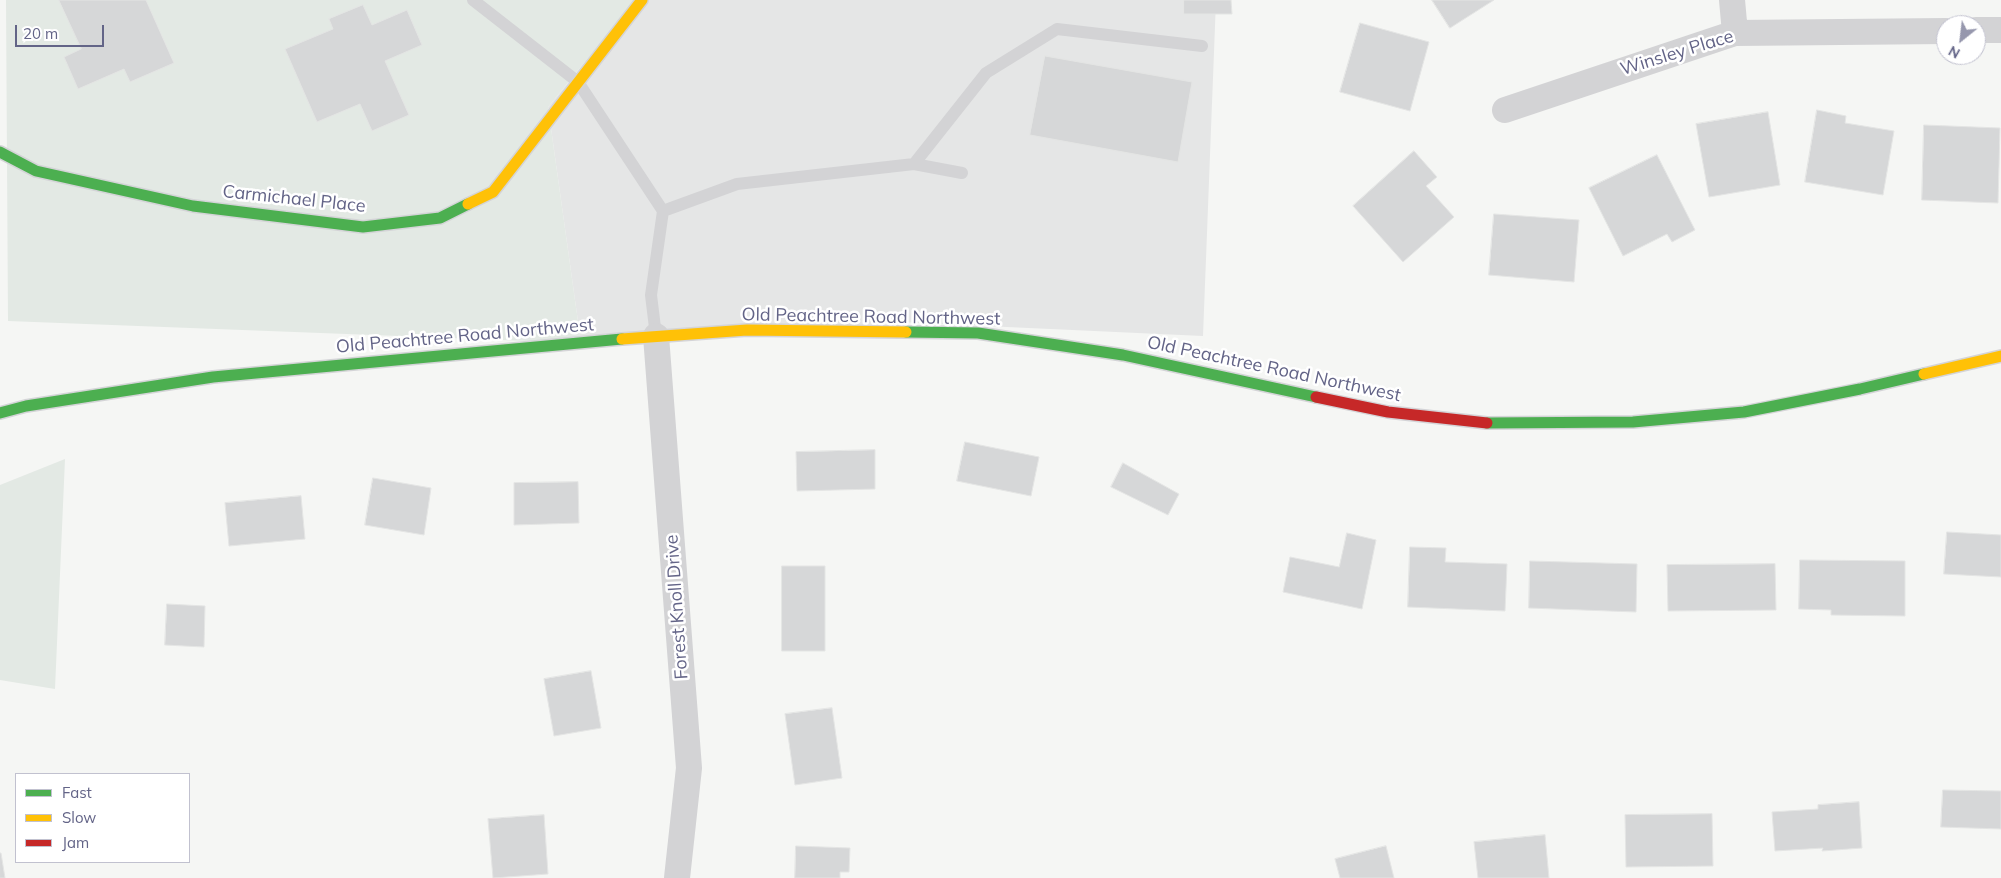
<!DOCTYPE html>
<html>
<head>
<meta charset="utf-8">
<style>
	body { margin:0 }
	#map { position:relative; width:2001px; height:878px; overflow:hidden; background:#f5f6f4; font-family:Mulish,sans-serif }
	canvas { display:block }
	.legend { position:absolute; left:15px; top:773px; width:175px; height:90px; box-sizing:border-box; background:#fff; border:1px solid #c1c1cf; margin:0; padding:6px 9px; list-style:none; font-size:15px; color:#636487 }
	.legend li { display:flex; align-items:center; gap:10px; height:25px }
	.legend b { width:25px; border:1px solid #c1c1cf }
	.north { position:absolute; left:1936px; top:15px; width:50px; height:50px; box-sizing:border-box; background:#fff; border:1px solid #c1c1cf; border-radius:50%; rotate:209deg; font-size:14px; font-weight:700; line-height:20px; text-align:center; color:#636487 }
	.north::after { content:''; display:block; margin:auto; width:18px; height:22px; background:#9697ad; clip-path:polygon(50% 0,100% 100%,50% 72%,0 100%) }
	.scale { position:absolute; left:15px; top:25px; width:89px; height:22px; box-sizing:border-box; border:2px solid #636487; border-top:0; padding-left:6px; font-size:15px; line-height:18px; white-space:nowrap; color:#636487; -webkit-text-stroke:4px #fff; paint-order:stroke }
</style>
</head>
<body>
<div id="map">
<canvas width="2001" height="878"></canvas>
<ul class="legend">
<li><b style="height:6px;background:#4caf50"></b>Fast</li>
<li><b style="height:6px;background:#ffc107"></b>Slow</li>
<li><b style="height:6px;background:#c62828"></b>Jam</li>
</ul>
<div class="north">N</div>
<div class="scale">20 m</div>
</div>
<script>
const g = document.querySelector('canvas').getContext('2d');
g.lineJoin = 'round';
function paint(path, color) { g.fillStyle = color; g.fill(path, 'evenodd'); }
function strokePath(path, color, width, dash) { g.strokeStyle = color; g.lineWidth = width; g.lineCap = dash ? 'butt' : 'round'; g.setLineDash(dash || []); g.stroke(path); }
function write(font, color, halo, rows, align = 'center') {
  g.font = font + ' Mulish,sans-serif'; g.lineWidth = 5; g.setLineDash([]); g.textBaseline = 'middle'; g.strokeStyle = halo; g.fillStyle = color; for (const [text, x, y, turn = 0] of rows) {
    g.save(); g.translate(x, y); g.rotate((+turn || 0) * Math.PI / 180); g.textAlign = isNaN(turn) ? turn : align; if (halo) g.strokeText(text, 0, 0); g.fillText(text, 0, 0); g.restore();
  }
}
paint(new Path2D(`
	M 636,0 L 1216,0 L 1203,336 L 898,322 L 581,343 L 548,107 Z`), '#e5e6e6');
paint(new Path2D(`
	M 6,0 L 636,0 L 548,107 L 581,343 L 8,321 Z
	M 65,459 L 55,689 L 0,680 L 0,485 Z`), '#e3e9e4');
const building = new Path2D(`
	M 59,0 L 146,0 L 174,63 L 130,82 L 124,69 L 78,89 L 64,57 L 81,49 Z
	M 1184,0 L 1231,0 L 1232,14 L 1184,14 Z
	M 1432,0 L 1494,0 L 1450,28 Z
	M 363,5 L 372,25 L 407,10 L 422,45 L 385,61 L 409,115 L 372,131 L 360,104 L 317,122 L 285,49 L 333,29 L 329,19 Z
	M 1360,23 L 1429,42 L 1410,111 L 1340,92 Z
	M 1045,56 L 1192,82 L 1178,162 L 1030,135 Z
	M 1817,110 L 1846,116 L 1845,123 L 1894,131 L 1883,195 L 1805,182 Z
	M 1768,112 L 1780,185 L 1709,197 L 1696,124 Z
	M 1924,125 L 2000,128 L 1998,203 L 1922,200 Z
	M 1414,151 L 1437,177 L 1426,186 L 1454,217 L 1403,262 L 1353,206 Z
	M 1657,155 L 1695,230 L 1672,242 L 1667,234 L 1623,256 L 1589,188 Z
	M 1494,214 L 1579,220 L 1574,282 L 1489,275 Z
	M 965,442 L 1039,457 L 1031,496 L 957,481 Z
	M 875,450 L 875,489 L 797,491 L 796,452 Z
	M 1123,463 L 1179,494 L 1168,515 L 1111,487 Z
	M 373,478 L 431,488 L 424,535 L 365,525 Z
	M 578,482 L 579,523 L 514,525 L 514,483 Z
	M 301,496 L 305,539 L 229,546 L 225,503 Z
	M 1947,532 L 2001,535 L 2001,577 L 1944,574 Z
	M 1347,533 L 1376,540 L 1362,609 L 1283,592 L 1290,557 L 1339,567 Z
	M 1410,547 L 1446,548 L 1445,562 L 1507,564 L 1505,611 L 1408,607 Z
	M 1800,560 L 1905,561 L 1905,616 L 1831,615 L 1831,610 L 1799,609 Z
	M 1530,561 L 1637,564 L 1636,612 L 1529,608 Z
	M 1775,564 L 1776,610 L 1668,611 L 1667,565 Z
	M 782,566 L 825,566 L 825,651 L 782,651 Z
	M 167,604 L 205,606 L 204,647 L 165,645 Z
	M 591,671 L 601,728 L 554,736 L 544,679 Z
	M 832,708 L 842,778 L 795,785 L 785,714 Z
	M 1943,790 L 2001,791 L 2001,829 L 1941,827 Z
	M 1859,802 L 1862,848 L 1822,851 L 1823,848 L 1775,851 L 1772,812 L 1818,809 L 1818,805 Z
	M 1712,814 L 1713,866 L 1626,867 L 1625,815 Z
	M 544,815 L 548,874 L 493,878 L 488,819 Z
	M 1545,835 L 1549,878 L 1478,878 L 1474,842 Z
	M 796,846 L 850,848 L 849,872 L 840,872 L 840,878 L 795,878 Z
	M 1386,846 L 1394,878 L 1340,878 L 1335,859 Z
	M 0,853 L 1,853 L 5,878 L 0,878 Z`);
paint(building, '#d6d7d8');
strokePath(building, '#e4e5e4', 1);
const fast = new Path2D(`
	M 0,152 L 36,171 L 193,206 L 363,227 L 440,218 L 468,204
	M 906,332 L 978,333 L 1123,355 L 1316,397
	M 0,413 L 26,406 L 213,377 L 622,339
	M 1487,423 L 1633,422 L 1744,412 L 1860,389 L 1924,374`);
const slow = new Path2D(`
	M 468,204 L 493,192 L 642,0
	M 622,339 L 747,330 L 906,332
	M 1924,374 L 2001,356`);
const jam = new Path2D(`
	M 1316,397 L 1388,412 L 1487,423`);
strokePath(fast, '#d4d4d7', 14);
strokePath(slow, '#d4d4d7', 14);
strokePath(jam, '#d4d4d7', 14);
strokePath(new Path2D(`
	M 473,0 L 578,82 L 663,211 L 651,295 L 656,336
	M 914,164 L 986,73 L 1057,29 L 1202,46
	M 663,211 L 737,184 L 914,164 L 962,173`), '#d3d3d5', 12);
strokePath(new Path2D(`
	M 1732,0 L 1735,33
	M 1976,30 L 2001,30
	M 1505,110 L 1735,33 L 1946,31
	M 656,336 L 689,768 L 677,878`), '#d3d3d5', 26);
strokePath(fast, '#4caf50', 11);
strokePath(slow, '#ffc107', 11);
strokePath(jam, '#c62828', 11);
write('18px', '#636487', '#fff', [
	["Winsley Place",1677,53,-17],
	["Carmichael Place",294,199,6],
	["Old Peachtree Road Northwest",871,317,1],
	["Old Peachtree Road Northwest",465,336,-5],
	["Old Peachtree Road Northwest",1274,369,12],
	["Forest Knoll Drive",677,607,-94]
]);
</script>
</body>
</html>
